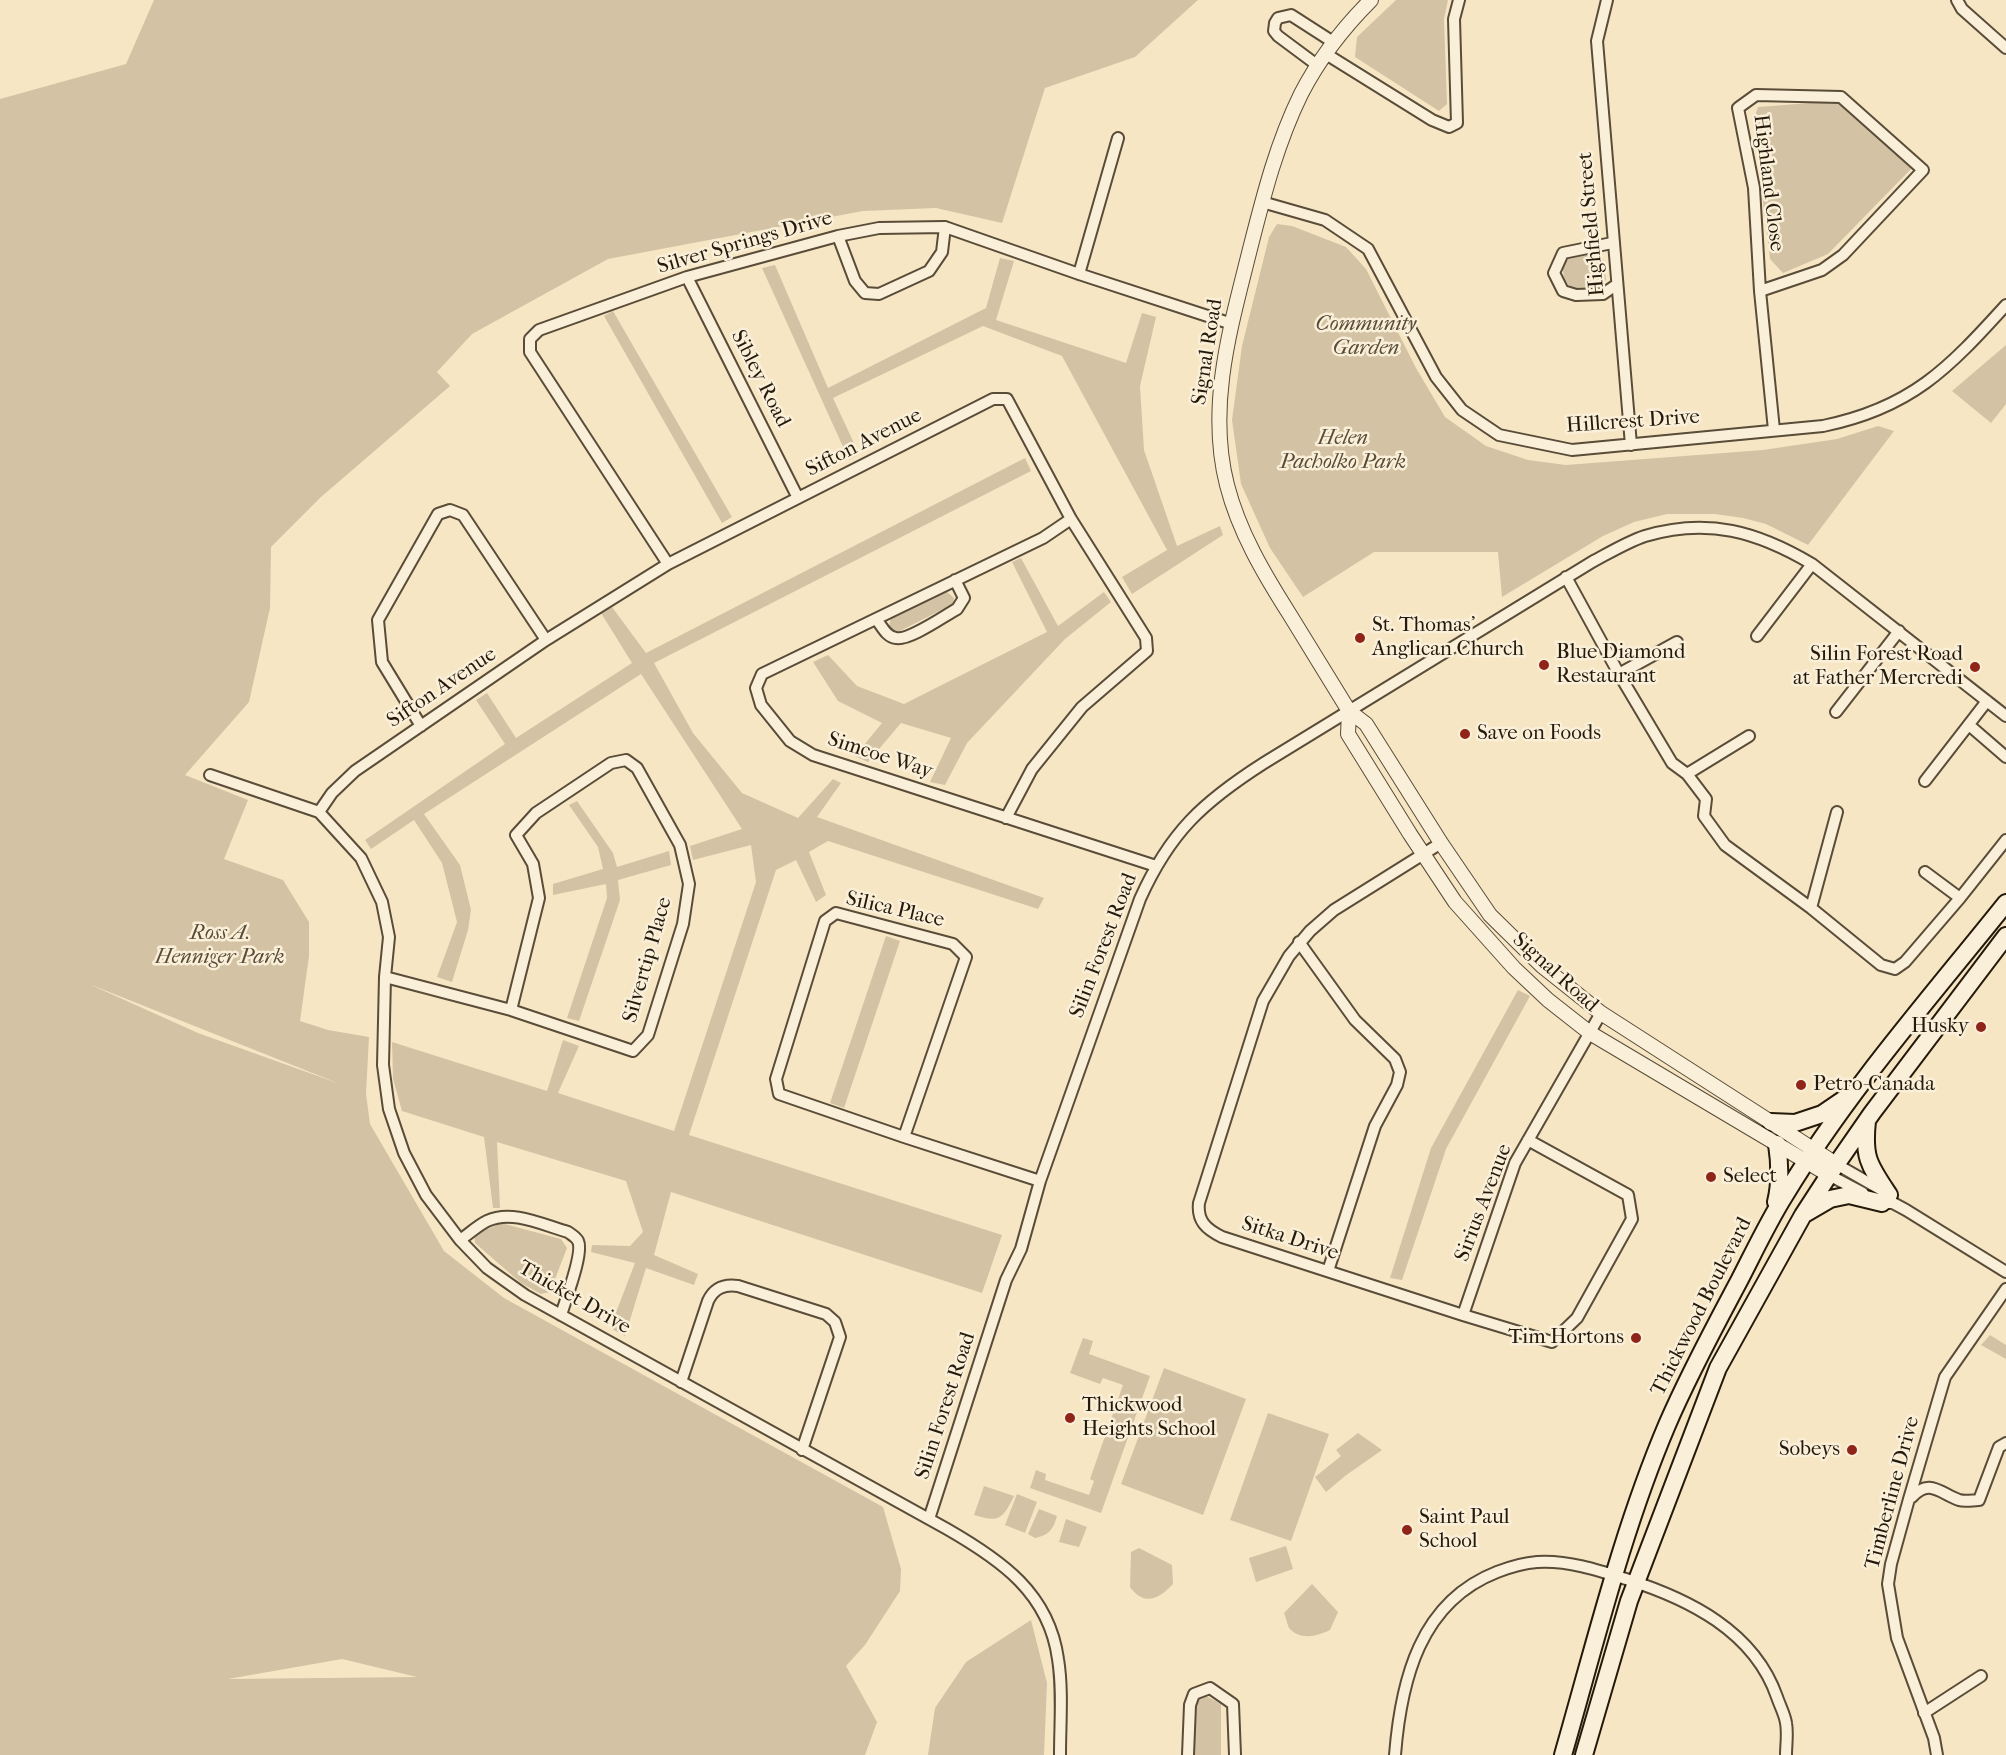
<!DOCTYPE html>
<html>
<head>
<meta charset="utf-8">
<style>
	body { margin:0 }
	canvas { display:block; background:#f7e6c3 }
</style>
</head>
<body>
<canvas width="2006" height="1755"></canvas>
<script>
const g = document.querySelector('canvas').getContext('2d');
g.lineJoin = 'round';
function paint(path, color) { g.fillStyle = color; g.fill(path, 'evenodd'); }
function strokePath(path, color, width, dash) { g.strokeStyle = color; g.lineWidth = width; g.lineCap = dash ? 'butt' : 'round'; g.setLineDash(dash || []); g.stroke(path); }
function write(font, color, halo, rows, align = 'center') {
  g.font = font + ' "IM FELL French Canon",serif'; g.lineWidth = 5; g.setLineDash([]); g.textBaseline = 'middle'; g.strokeStyle = halo; g.fillStyle = color; for (const [text, x, y, turn = 0] of rows) {
    g.save(); g.translate(x, y); g.rotate((+turn || 0) * Math.PI / 180); g.textAlign = isNaN(turn) ? turn : align; if (halo) g.strokeText(text, 0, 0); g.fillText(text, 0, 0); g.restore();
  }
}
paint(new Path2D(`
	M 154,0 L 1198,0 L 1135,57 L 1045,88 L 1002,223 L 936,208 L 863,211 L 608,259 L 472,334 L 437,372 L 450,386 L 321,497 L 271,547 L 270,608 L 249,702 L 185,775 L 248,800 L 224,859 L 283,880 L 309,922 L 309,956 L 300,1021 L 328,1030 L 369,1037 L 366,1094 L 370,1124 L 444,1251 L 504,1298 L 883,1507 L 901,1569 L 900,1591 L 865,1645 L 846,1666 L 877,1722 L 865,1755 L 0,1755 L 0,99 L 126,64 ZM 89,984 L 340,1084 L 198,1033 ZM 342,1659 L 417,1677 L 228,1679 Z
	M 1396,0 L 1448,0 L 1444,19 L 1447,104 L 1439,111 L 1355,57 L 1357,37 Z
	M 1836,101 L 1912,168 L 1828,254 L 1783,273 L 1770,259 L 1753,121 L 1758,107 Z
	M 1277,224 L 1292,226 L 1346,247 L 1366,269 L 1416,368 L 1445,417 L 1486,446 L 1528,460 L 1566,465 L 1763,450 L 1837,439 L 1878,426 L 1894,431 L 1808,545 L 1766,524 L 1743,518 L 1715,514 L 1667,514 L 1634,522 L 1603,536 L 1502,597 L 1498,552 L 1374,552 L 1303,597 L 1270,548 L 1241,484 L 1232,420 L 1242,346 L 1269,237 Z
	M 1594,254 L 1603,258 L 1606,279 L 1604,284 C 1597,287 1580,291 1572,287 C 1562,283 1559,260 1570,255 C 1577,253 1587,254 1594,254 Z
	M 1000,258 L 1014,261 L 996,320 L 1126,363 L 1142,313 L 1156,317 L 1140,386 L 1144,450 L 1177,546 L 1220,526 L 1223,535 L 1132,594 L 1122,577 L 1167,550 L 1062,356 L 983,326 L 833,398 L 859,454 L 849,460 L 762,268 L 775,265 L 828,388 L 986,308 Z
	M 613,311 L 732,517 L 722,523 L 604,316 Z
	M 2006,345 L 2006,404 L 1991,423 L 1952,391 Z
	M 1025,458 L 1031,471 L 654,663 L 693,733 L 742,793 L 798,818 L 833,779 L 841,783 L 817,817 L 1044,898 L 1038,909 L 828,841 L 809,852 L 826,895 L 816,902 L 796,860 L 776,870 L 689,1135 L 1002,1235 L 982,1293 L 671,1192 L 654,1255 L 698,1274 L 694,1285 L 646,1268 L 625,1336 L 610,1328 L 635,1263 L 591,1252 L 592,1245 L 630,1246 L 643,1232 L 626,1181 L 497,1142 L 500,1208 L 493,1208 L 484,1137 L 402,1111 L 393,1079 L 392,1042 L 547,1091 L 563,1040 L 579,1046 L 558,1093 L 674,1131 L 756,882 L 751,845 L 693,860 L 690,846 L 742,829 L 641,674 L 424,814 L 460,865 L 471,910 L 468,930 L 452,982 L 437,977 L 457,922 L 442,863 L 414,820 L 371,849 L 365,840 L 505,744 L 476,700 L 487,693 L 516,738 L 632,663 L 601,613 L 612,607 L 646,653 Z
	M 1021,558 L 1058,626 L 1104,592 L 1111,602 L 1065,639 L 967,743 L 945,785 L 930,782 L 951,738 L 901,723 L 868,762 L 855,756 L 882,723 L 838,701 L 813,662 L 828,655 L 857,686 L 904,704 L 1047,632 L 1012,562 Z
	M 946,591 L 954,598 L 953,604 L 898,632 L 894,632 L 889,626 L 891,618 Z
	M 577,801 L 613,853 L 617,867 L 669,851 L 671,865 L 618,880 L 620,900 L 579,1021 L 567,1018 L 607,898 L 606,884 L 553,895 L 553,884 L 603,869 L 598,847 L 569,805 Z
	M 886,936 L 900,941 L 844,1108 L 830,1103 Z
	M 1518,990 L 1530,996 L 1446,1149 L 1402,1280 L 1390,1278 L 1431,1148 Z
	M 501,1223 L 561,1239 L 567,1248 L 550,1292 L 541,1294 L 521,1283 L 475,1243 L 474,1235 Z
	M 1990,1335 L 2006,1345 L 2006,1359 L 1981,1345 Z
	M 1083,1338 L 1093,1341 L 1089,1354 L 1150,1376 L 1101,1513 L 1030,1488 L 1036,1470 L 1046,1474 L 1045,1480 L 1089,1495 L 1094,1481 L 1090,1479 L 1123,1385 L 1103,1378 L 1100,1384 L 1070,1373 Z
	M 1164,1368 L 1246,1399 L 1203,1515 L 1121,1484 Z
	M 1268,1413 L 1329,1434 L 1291,1541 L 1230,1520 Z
	M 1358,1433 L 1382,1450 L 1345,1476 L 1326,1492 L 1315,1477 L 1341,1456 L 1336,1450 Z
	M 984,1486 L 1014,1496 C 1003,1519 999,1523 974,1515 Z
	M 1017,1494 L 1037,1502 L 1025,1533 L 1005,1525 Z
	M 1039,1509 L 1057,1516 C 1053,1530 1049,1535 1035,1538 L 1028,1534 Z
	M 1066,1519 L 1087,1527 L 1079,1547 L 1059,1542 Z
	M 1286,1546 L 1293,1569 L 1256,1582 L 1249,1558 Z
	M 1139,1548 L 1172,1565 L 1173,1584 C 1158,1600 1144,1606 1130,1587 L 1131,1552 Z
	M 1312,1584 L 1338,1612 L 1330,1630 C 1318,1636 1300,1641 1289,1628 C 1287,1624 1286,1617 1284,1613 Z
	M 1031,1620 L 1047,1683 L 1044,1755 L 928,1755 L 935,1708 L 966,1662 Z
	M 1198,1696 L 1206,1696 L 1221,1704 L 1221,1755 L 1191,1755 L 1193,1703 Z`), '#d3c3a4');
const minor = new Path2D(`
	M 1607,0 L 1597,41 L 1631,445
	M 1957,0 L 1962,9 L 2006,48
	M 1326,54 L 1432,120 L 1449,127 L 1457,123 L 1454,19 L 1459,0
	M 1317,65 L 1278,36 L 1274,31 L 1275,23 L 1278,18 L 1291,15 L 1333,42
	M 1262,202 L 1325,220 L 1368,249 L 1436,377 L 1462,410 L 1499,435 L 1572,450 L 1823,426 C 1911,408 1948,369 2006,305
	M 838,236 L 855,281 L 865,293 L 879,294 L 929,271 L 942,252 L 945,227
	M 1612,243 L 1563,253 L 1554,273 L 1563,291 L 1576,295 L 1603,294 L 1616,285
	M 1079,274 L 1118,138
	M 687,277 L 798,498
	M 1760,291 L 1822,270 L 1843,255 L 1923,170 L 1841,97 L 1756,95 L 1738,108 L 1754,188 L 1760,291 L 1774,430
	M 1071,519 L 1043,538 L 762,674 L 756,688 L 761,705 L 790,741 L 813,755 L 1156,866
	M 668,564 L 530,352 L 530,339 L 539,330 L 687,277 L 838,236 L 879,228 L 945,227 L 1079,274 L 1232,324
	M 1566,577 L 1619,674 L 1672,763 L 1687,774 L 1706,799 L 1704,816 L 1725,845 L 1811,908 L 1881,965 L 1895,969 L 1905,962 L 1960,898 L 2006,840
	M 876,619 C 882,626 886,637 896,638 C 909,641 944,616 957,609 L 964,598 L 955,580
	M 1757,636 L 1812,564
	M 1619,674 L 1677,642
	M 1836,712 L 1899,631
	M 1969,725 L 2006,757
	M 421,726 L 382,662 L 378,620 L 438,514 L 450,510 L 463,515 L 546,640
	M 1687,774 L 1749,736
	M 210,775 L 319,812 L 361,858 L 382,902 L 389,937 L 385,977 L 383,1065 L 389,1109 L 404,1153 L 426,1195 L 460,1240 L 487,1268 L 525,1295 L 947,1529 C 1001,1560 1049,1593 1058,1659 C 1063,1690 1060,1723 1060,1755
	M 1925,781 L 1987,701
	M 319,812 L 332,793 L 355,771 L 546,640 L 668,564 L 993,399 L 1007,399 L 1071,519 L 1146,638 L 1147,651 L 1082,707 L 1032,769 L 1006,818
	M 1441,843 L 1334,910 L 1310,931 L 1289,956 L 1263,1001 L 1199,1203 C 1197,1221 1206,1229 1222,1237 L 1463,1315 L 1552,1342 L 1577,1318 L 1632,1219 L 1628,1195 L 1528,1140
	M 1925,872 L 1960,898
	M 1811,908 L 1837,812
	M 1299,942 L 1355,1020 L 1395,1059 L 1400,1072 L 1397,1085 L 1375,1126 L 1328,1271
	M 385,977 L 511,1010 L 633,1051 L 648,1035 L 683,924 L 689,884 L 680,845 L 637,768 L 626,760 L 611,763 L 536,813 L 516,835 L 533,864 L 539,898 L 511,1010
	M 904,1137 L 966,957 L 953,944 L 836,913 L 825,921 L 776,1079 L 779,1094 L 904,1137 L 1040,1181
	M 1836,1164 L 1885,1192
	M 1829,1175 L 1863,1193
	M 1876,1200 L 1882,1203 L 1893,1203 L 1906,1210 L 2006,1272
	M 460,1240 C 469,1234 477,1226 487,1221 C 512,1209 543,1225 568,1232 C 572,1235 576,1237 578,1241 C 584,1253 565,1301 561,1315
	M 1463,1315 L 1515,1163 L 1601,1013
	M 681,1382 L 708,1301 C 714,1288 724,1284 738,1286 L 826,1314 L 835,1322 L 840,1337 L 802,1450
	M 1912,1497 C 1929,1478 1940,1493 1959,1500 C 1965,1502 1973,1500 1979,1500 L 1999,1447 L 2006,1443
	M 929,1519 L 1006,1280 L 1021,1249 L 1040,1181 L 1140,899 C 1170,832 1203,802 1264,763 L 1592,562 C 1609,553 1627,542 1645,536 C 1708,517 1758,532 1812,564 L 2006,716
	M 1924,1713 L 1981,1676
	M 1188,1755 L 1190,1705 L 1194,1694 L 1210,1688 L 1233,1704 L 1235,1755
	M 1395,1755 C 1401,1680 1420,1602 1497,1572 C 1510,1567 1523,1563 1537,1562 C 1567,1560 1598,1570 1626,1579 C 1689,1599 1754,1631 1777,1697 C 1780,1706 1785,1715 1786,1723 C 1788,1733 1786,1745 1786,1755
	M 1937,1755 L 1934,1738 L 1897,1638 L 1888,1584 L 1891,1564 L 1909,1499 L 1945,1377 L 2006,1289`);
const tertiary = new Path2D(`
	M 1371,0 C 1343,28 1319,59 1301,94 C 1276,145 1263,198 1249,253 C 1230,329 1207,407 1227,485 C 1239,532 1264,574 1290,615 C 1310,647 1329,679 1349,711 L 1366,724 L 1441,843 L 1490,915 L 1542,966 L 1601,1013 L 1836,1164
	M 1349,711 L 1348,734 L 1410,834 L 1455,902 L 1514,968 L 1548,1000 L 1590,1033 L 1829,1175`);
const secondary = new Path2D(`
	M 1867,1121 C 1863,1158 1869,1165 1889,1195
	M 1771,1122 L 1795,1123 L 1822,1114 L 1847,1097
	M 1776,1202 C 1781,1182 1780,1164 1777,1144
	M 1806,1213 L 1830,1199 L 1849,1195 L 1882,1203
	M 1563,1755 C 1595,1644 1622,1531 1667,1425 C 1688,1376 1714,1328 1739,1281 C 1754,1252 1768,1222 1785,1195 C 1848,1091 1930,998 2006,903
	M 1584,1755 L 1629,1601 L 1718,1368 L 1803,1215 L 1829,1175 L 1872,1113 L 2006,936`);
strokePath(minor, '#594c39', 14);
strokePath(tertiary, '#594c39', 16);
strokePath(secondary, '#24190b', 20);
strokePath(minor, '#faefd8', 10);
strokePath(tertiary, '#faefd8', 14);
strokePath(secondary, '#faefd8', 16);
for (const [x, y, r, color] of [
	[1360,638,6,"#8f2418"],
	[1544,665,6,"#8f2418"],
	[1975,667,6,"#8f2418"],
	[1465,734,6,"#8f2418"],
	[1981,1027,6,"#8f2418"],
	[1801,1085,6,"#8f2418"],
	[1711,1177,6,"#8f2418"],
	[1636,1338,6,"#8f2418"],
	[1070,1418,6,"#8f2418"],
	[1852,1450,6,"#8f2418"],
	[1407,1530,6,"#8f2418"]
]) { const dot = new Path2D(); dot.arc(x, y, r, 0, 2 * Math.PI); g.fillStyle = color; g.fill(dot); strokePath(dot, '#faefd8', 2); }
write('21px', '#24190b', '#faefd8', [
	["Highland Close",1768,183,83],
	["Highfield Street",1592,224,-95],
	["Silver Springs Drive",745,243,-16],
	["Signal Road",1208,352,-81],
	["Sibley Road",760,379,63],
	["Hillcrest Drive",1633,422,-4],
	["Sifton Avenue",864,443,-27],
	["Sifton Avenue",442,688,-34],
	["Simcoe Way",880,756,18],
	["Silica Place",895,910,13],
	["Silin Forest Road",1104,946,-69],
	["Silvertip Place",648,960,-74],
	["Signal Road",1555,973,42],
	["Sirius Avenue",1484,1203,-69],
	["Sitka Drive",1290,1239,18],
	["Thicket Drive",574,1298,30],
	["Thickwood Boulevard",1702,1307,-63],
	["Silin Forest Road",946,1406,-72],
	["Timberline Drive",1893,1493,-75]
]);
write('italic 21px', '#594c39', '#faefd8', [
	["Community",1366,325],
	["Garden",1366,349],
	["Helen",1343,439],
	["Pacholko Park",1343,463],
	["Ross A.",220,934],
	["Henniger Park",220,958]
]);
write('21px', '#24190b', '#faefd8', [
	["St. Thomas’",1372,626],
	["Anglican Church",1372,650],
	["Blue Diamond",1556,653],
	["Restaurant",1556,677],
	["Silin Forest Road",1963,655,"right"],
	["at Father Mercredi",1963,679,"right"],
	["Save on Foods",1477,734],
	["Husky",1969,1027,"right"],
	["Petro-Canada",1813,1085],
	["Select",1723,1177],
	["Tim Hortons",1624,1338,"right"],
	["Thickwood",1082,1406],
	["Heights School",1082,1430],
	["Sobeys",1840,1450,"right"],
	["Saint Paul",1419,1518],
	["School",1419,1542]
], 'left');
</script>
</body>
</html>
